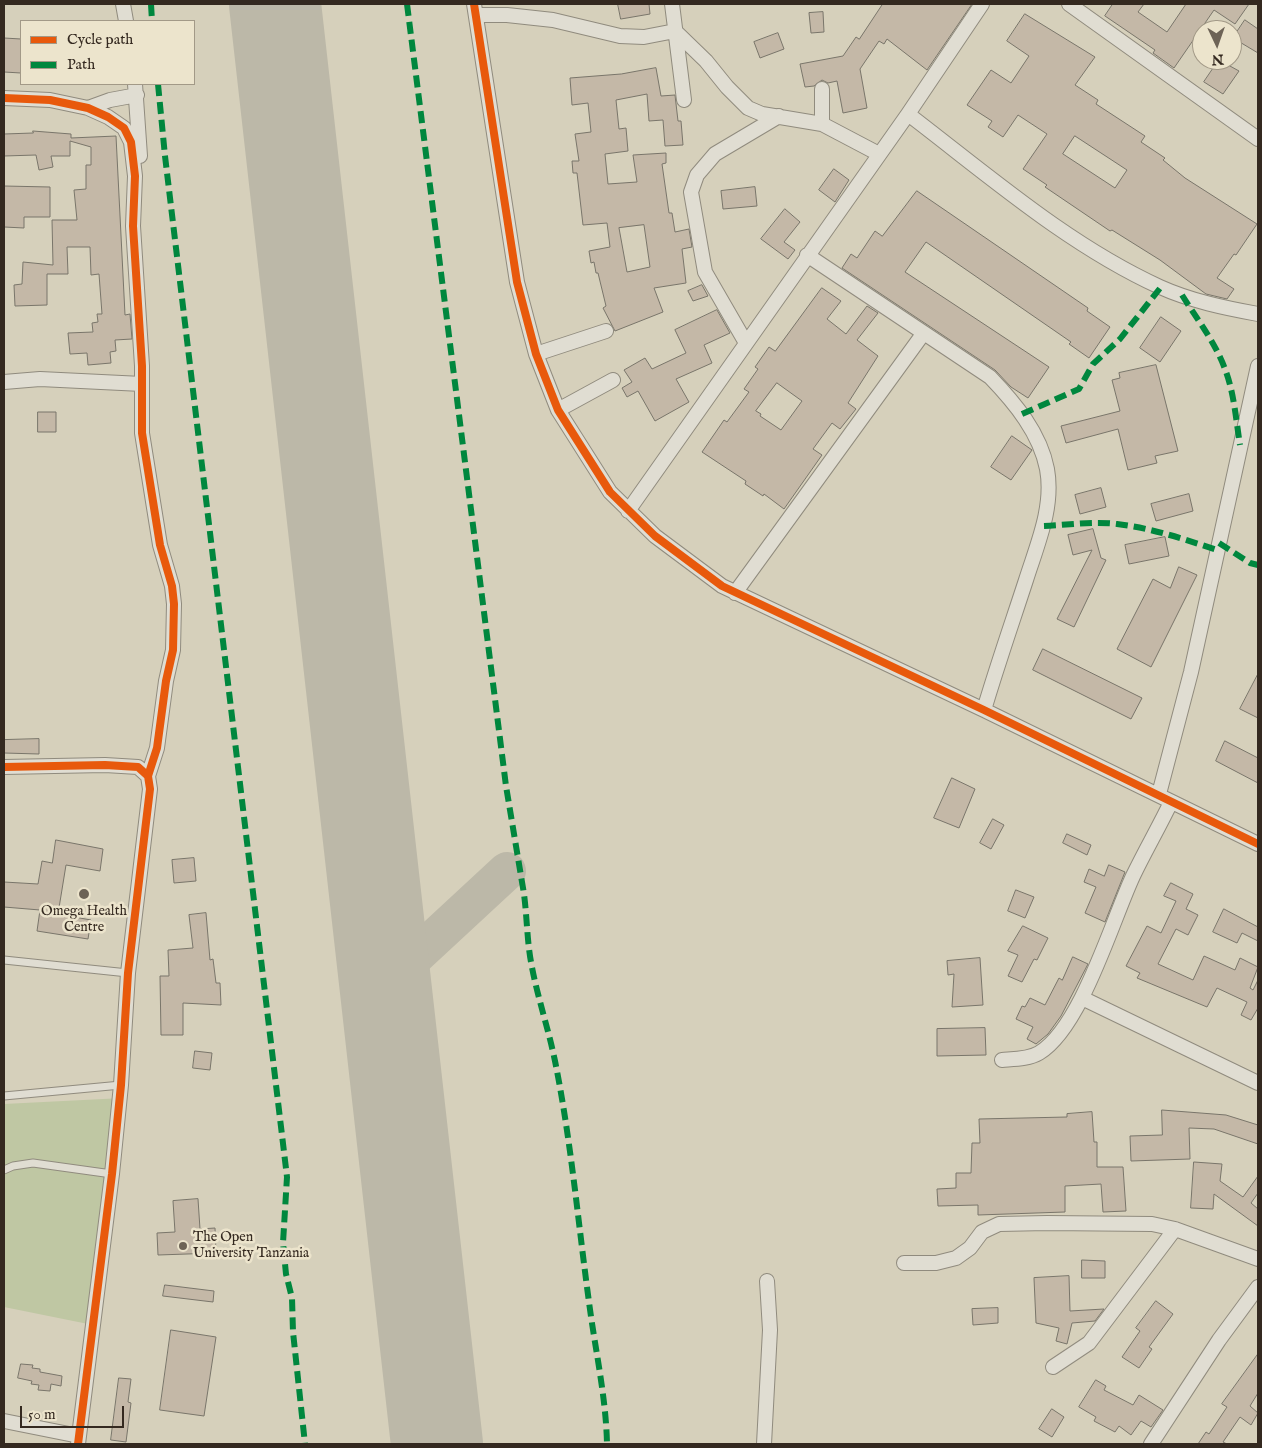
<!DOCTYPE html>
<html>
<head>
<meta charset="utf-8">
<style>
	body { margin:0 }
	#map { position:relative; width:1262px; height:1448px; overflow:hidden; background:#d6d0bb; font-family:"IM FELL English",serif }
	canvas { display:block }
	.frame { position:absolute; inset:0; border:5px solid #342920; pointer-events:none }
	.legend { position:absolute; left:20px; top:20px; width:175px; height:65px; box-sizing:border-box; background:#ece4cc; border:1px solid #a29987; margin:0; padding:6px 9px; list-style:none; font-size:15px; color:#342920 }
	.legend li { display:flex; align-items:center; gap:10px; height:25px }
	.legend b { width:25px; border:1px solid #a29987 }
	.north { position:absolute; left:1192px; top:20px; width:50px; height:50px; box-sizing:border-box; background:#ece4cc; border:1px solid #a29987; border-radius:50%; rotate:177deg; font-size:14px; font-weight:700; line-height:20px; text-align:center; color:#342920 }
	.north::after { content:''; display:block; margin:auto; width:18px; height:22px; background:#6d6356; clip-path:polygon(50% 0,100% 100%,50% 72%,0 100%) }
	.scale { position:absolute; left:20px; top:1406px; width:104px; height:22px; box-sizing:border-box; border:2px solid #342920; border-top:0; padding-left:6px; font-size:15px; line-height:18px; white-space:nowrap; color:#342920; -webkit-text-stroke:4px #ece4cc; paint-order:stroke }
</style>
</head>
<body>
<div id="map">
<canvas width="1262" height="1448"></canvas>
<div class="frame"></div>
<ul class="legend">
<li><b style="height:6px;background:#e8590c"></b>Cycle path</li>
<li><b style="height:6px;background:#00873e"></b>Path</li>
</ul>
<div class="north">N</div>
<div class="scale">50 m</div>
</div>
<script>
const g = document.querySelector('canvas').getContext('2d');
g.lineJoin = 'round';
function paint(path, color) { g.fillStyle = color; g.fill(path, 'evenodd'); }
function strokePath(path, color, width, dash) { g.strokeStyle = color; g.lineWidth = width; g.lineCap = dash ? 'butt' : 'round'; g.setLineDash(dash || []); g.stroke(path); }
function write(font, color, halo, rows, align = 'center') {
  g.font = font + ' "IM FELL English",serif'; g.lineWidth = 5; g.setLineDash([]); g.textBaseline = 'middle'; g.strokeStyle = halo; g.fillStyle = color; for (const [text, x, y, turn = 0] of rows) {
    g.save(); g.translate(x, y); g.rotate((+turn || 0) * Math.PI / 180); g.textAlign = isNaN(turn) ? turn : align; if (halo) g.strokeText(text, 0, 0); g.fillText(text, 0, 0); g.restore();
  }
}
paint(new Path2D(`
	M 123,1098 L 98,1326 L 4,1307 L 4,1104 Z`), '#bfc7a3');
strokePath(new Path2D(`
	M 385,984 L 507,871`), '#bcb8a8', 38);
strokePath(new Path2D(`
	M 275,4 L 437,1444`), '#bcb8a8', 92);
const building = new Path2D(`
	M 618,4 L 649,4 L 650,14 L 621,19 Z
	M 883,4 L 972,4 L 927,70 L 887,39 L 884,44 L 879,41 L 860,69 L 867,108 L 843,113 L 837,81 L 828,83 L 822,80 L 814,86 L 805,87 L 800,64 L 843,56 L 856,37 L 859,39 Z
	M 1113,4 L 1144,4 L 1138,12 L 1167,32 L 1186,4 L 1249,4 L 1235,24 L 1214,10 L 1174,68 L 1153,53 L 1155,50 L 1105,16 Z
	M 823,12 L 824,32 L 811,33 L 809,13 Z
	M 1025,14 L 1095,57 L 1075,85 L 1098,100 L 1096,104 L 1145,136 L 1141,142 L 1165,158 L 1163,160 L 1185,178 L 1257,224 L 1236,255 L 1234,254 L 1217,278 L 1234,289 L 1227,299 L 1206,294 L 1160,260 L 1112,230 L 1110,231 L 1045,187 L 1047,185 L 1023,169 L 1047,134 L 1018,115 L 1003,137 L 988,127 L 992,121 L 967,105 L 991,70 L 1011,83 L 1029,56 L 1007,41 ZM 1075,136 L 1127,170 L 1115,188 L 1063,154 Z
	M 1245,20 L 1258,29 L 1258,53 L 1233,38 Z
	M 778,33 L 784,49 L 760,58 L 754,42 Z
	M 4,38 L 21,39 L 21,73 L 4,72 Z
	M 1219,60 L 1239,71 L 1223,94 L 1204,82 Z
	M 656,68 L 661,96 L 675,95 L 678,121 L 681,121 L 683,145 L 665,146 L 663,120 L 649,121 L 647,94 L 616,100 L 619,129 L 626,128 L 628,151 L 605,154 L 608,184 L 637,182 L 633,155 L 666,153 L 666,163 L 662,164 L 669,213 L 672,213 L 675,232 L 689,229 L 692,247 L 682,249 L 686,283 L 654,288 L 663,312 L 615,331 L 603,308 L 606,306 L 598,273 L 596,273 L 594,262 L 591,263 L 589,251 L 610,247 L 607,223 L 583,225 L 577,173 L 573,173 L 572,161 L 579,161 L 575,134 L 591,132 L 588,103 L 572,105 L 570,78 L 621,74 ZM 644,225 L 650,267 L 627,272 L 619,228 Z
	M 33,131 L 71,134 L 71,138 L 116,136 L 125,315 L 130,314 L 132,339 L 115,340 L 116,351 L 110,352 L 111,363 L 88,365 L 87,353 L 70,354 L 68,333 L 93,332 L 92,323 L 98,322 L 97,314 L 102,314 L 99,274 L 91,275 L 90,247 L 67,247 L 68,274 L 47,274 L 47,305 L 15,306 L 14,285 L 22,284 L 23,262 L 53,265 L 52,220 L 77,220 L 74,190 L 86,189 L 86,165 L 91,165 L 91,147 L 70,141 L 70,156 L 51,156 L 53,167 L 39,170 L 36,155 L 4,156 L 4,134 L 33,133 Z
	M 834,169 L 849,180 L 835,202 L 819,190 Z
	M 4,186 L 50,187 L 50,217 L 24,217 L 24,228 L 4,227 Z
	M 755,187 L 757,206 L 723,209 L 721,191 Z
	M 917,191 L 1088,308 L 1087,311 L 1110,327 L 1089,358 L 1069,344 L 1071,342 L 926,242 L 905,272 L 1049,367 L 1028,398 L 1011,387 L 995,370 L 842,268 L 851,254 L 857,258 L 875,231 L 882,236 Z
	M 785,209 L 800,222 L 784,242 L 795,250 L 788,259 L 761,239 Z
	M 702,285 L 708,296 L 693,301 L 688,291 Z
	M 822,288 L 841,301 L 827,319 L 846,334 L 867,306 L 878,313 L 857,340 L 878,356 L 848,403 L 856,409 L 840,429 L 832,423 L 813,449 L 822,455 L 784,509 L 764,494 L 763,496 L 745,484 L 746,481 L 702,452 L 724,420 L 727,422 L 749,392 L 744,389 L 758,369 L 755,367 L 769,347 L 775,351 ZM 777,383 L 802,401 L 781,430 L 760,416 L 761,414 L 756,411 Z
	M 717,310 L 730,333 L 704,345 L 712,363 L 676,379 L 689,402 L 655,421 L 638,391 L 627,397 L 622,388 L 632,382 L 624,370 L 645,358 L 652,369 L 686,353 L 675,330 Z
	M 1161,317 L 1181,331 L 1160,362 L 1140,348 Z
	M 1156,365 L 1178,451 L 1155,456 L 1157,463 L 1128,470 L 1118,429 L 1066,443 L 1061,426 L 1120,411 L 1112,380 L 1120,378 L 1119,373 Z
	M 38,412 L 56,412 L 56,432 L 38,432 Z
	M 1012,436 L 1032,450 L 1011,480 L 991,467 Z
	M 1101,488 L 1106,507 L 1080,514 L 1075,495 Z
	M 1189,494 L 1193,511 L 1156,521 L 1151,504 Z
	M 1093,529 L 1101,558 L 1106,560 L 1074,627 L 1057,619 L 1092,550 L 1073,555 L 1068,535 Z
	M 1165,537 L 1169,556 L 1129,564 L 1125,545 Z
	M 1179,567 L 1197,575 L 1151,667 L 1117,649 L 1153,579 L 1170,588 Z
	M 1043,649 L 1142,698 L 1131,719 L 1033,670 Z
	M 1258,674 L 1258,718 L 1240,709 Z
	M 39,739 L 39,754 L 4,753 L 4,740 Z
	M 1225,741 L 1258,758 L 1258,783 L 1216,761 Z
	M 952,778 L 975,789 L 959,828 L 934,818 Z
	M 993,819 L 1004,825 L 991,849 L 980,843 Z
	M 1067,834 L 1091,845 L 1087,855 L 1063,843 Z
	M 56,840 L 103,849 L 100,871 L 66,865 L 58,914 L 91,920 L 88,939 L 37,931 L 40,910 L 4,907 L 4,882 L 38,884 L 42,861 L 52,863 Z
	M 194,858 L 196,881 L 174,883 L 172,860 Z
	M 1109,865 L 1125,872 L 1105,922 L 1085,913 L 1096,887 L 1084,882 L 1089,869 L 1104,876 Z
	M 1171,883 L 1193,894 L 1186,909 L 1198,915 L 1188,935 L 1176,929 L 1158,964 L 1193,980 L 1204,956 L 1235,970 L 1240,958 L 1258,967 L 1250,988 L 1253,990 L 1258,980 L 1258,1008 L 1251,1020 L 1241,1015 L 1247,1002 L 1217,988 L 1207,1007 L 1137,978 L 1140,973 L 1126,966 L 1147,926 L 1161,933 L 1176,901 L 1164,896 Z
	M 1016,890 L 1034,897 L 1025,918 L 1008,911 Z
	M 1224,909 L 1258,927 L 1258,941 L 1242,933 L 1237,943 L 1213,932 Z
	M 206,913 L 210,960 L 213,959 L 216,983 L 220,983 L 221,1005 L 183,1003 L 183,1035 L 161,1035 L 160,976 L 169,976 L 168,950 L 193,948 L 189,915 Z
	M 1023,926 L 1048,938 L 1037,960 L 1034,959 L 1022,982 L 1008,976 L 1018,955 L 1008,951 Z
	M 1073,957 L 1088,964 L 1061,1016 L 1048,1034 L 1036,1044 L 1027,1039 L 1033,1027 L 1016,1019 L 1022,1006 L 1025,1007 L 1030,998 L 1045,1005 L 1059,978 L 1062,980 Z
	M 980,958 L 983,1005 L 952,1007 L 954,974 L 948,975 L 947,961 Z
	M 985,1028 L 986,1055 L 937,1056 L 937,1029 Z
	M 195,1051 L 212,1053 L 210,1070 L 193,1068 Z
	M 1162,1110 L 1226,1115 L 1258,1125 L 1258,1144 L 1214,1129 L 1189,1128 L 1190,1159 L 1131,1161 L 1130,1136 L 1162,1135 Z
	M 1092,1112 L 1094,1142 L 1097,1142 L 1097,1167 L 1123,1167 L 1126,1211 L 1103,1212 L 1101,1184 L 1065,1186 L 1065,1212 L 978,1215 L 978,1205 L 938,1206 L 937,1189 L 956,1188 L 956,1173 L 971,1173 L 972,1143 L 980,1143 L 979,1119 L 1067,1117 L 1067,1114 Z
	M 1194,1162 L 1222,1164 L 1220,1181 L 1243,1197 L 1258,1176 L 1258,1193 L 1251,1203 L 1258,1209 L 1258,1226 L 1214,1194 L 1213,1209 L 1191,1208 Z
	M 198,1199 L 200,1229 L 215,1228 L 216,1253 L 158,1255 L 157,1233 L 175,1232 L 173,1201 Z
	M 1082,1260 L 1105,1261 L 1105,1278 L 1082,1278 Z
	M 1069,1276 L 1070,1311 L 1104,1309 L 1095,1321 L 1072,1323 L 1067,1344 L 1056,1341 L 1059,1328 L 1036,1323 L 1034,1278 Z
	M 165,1285 L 214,1291 L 213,1302 L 163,1296 Z
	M 1156,1301 L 1173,1314 L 1149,1347 L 1152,1349 L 1139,1368 L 1122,1357 L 1140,1331 L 1136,1328 Z
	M 998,1308 L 998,1323 L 973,1325 L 972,1309 Z
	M 171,1330 L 216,1337 L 204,1416 L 160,1410 Z
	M 1258,1354 L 1258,1393 L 1250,1406 L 1258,1413 L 1251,1425 L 1240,1417 L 1223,1442 L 1227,1444 L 1198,1444 L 1206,1432 L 1209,1434 L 1227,1407 L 1222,1404 Z
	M 21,1364 L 33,1365 L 32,1368 L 40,1369 L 40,1372 L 62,1376 L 61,1386 L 51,1384 L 50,1391 L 38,1390 L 39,1385 L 31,1384 L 32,1381 L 18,1378 Z
	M 119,1378 L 131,1379 L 128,1402 L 131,1403 L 126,1442 L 111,1440 Z
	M 1096,1380 L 1106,1386 L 1104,1390 L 1133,1405 L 1139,1395 L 1163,1410 L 1151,1427 L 1141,1421 L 1131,1435 L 1119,1426 L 1115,1432 L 1094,1421 L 1096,1417 L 1079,1407 Z
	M 1052,1409 L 1064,1417 L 1052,1437 L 1039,1429 Z`);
paint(building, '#c4b8a7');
strokePath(building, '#79756a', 1);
const lane = new Path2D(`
	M 4,960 L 128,973
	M 4,1096 L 121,1085
	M 4,1170 L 13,1166 L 33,1163 L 112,1174`);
const street = new Path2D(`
	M 123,4 L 126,21
	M 474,4 L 517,282 L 536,354 L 558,410 L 610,492 L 655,536 L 722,586 L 984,710 L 1258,844
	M 672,4 L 684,100
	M 1069,4 L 1258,139
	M 476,15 L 507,15 L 553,20 L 620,36 L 644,37 L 675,31 L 706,61 L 727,87 L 748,108 L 762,114 L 822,124 L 879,154
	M 135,84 L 140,156
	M 4,98 L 50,100 L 88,108 L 108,117 L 124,128 L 131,142 L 135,176 L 133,226 L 142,366 L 142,433 L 160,545 L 172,586 L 174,604 L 173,650 L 166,681 L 157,748 L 148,776
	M 88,108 L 110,100 L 137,95
	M 908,114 C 988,175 1068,245 1160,287 C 1191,301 1225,308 1258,314
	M 822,124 L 822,89
	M 807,255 L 990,377 C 1015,403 1040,433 1047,469 C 1054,507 1037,545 1026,580 C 1012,623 997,666 984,710
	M 746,343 L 705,272 L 691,192 L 697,175 L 715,154 L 779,116
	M 536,354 L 606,331
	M 4,382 L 40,379 L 142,384
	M 558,410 L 613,380
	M 628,511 L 908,114 L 982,4
	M 735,593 L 923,334
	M 4,767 L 105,765 L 138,767 L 148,776 L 150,789 L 128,973 L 121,1085 L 112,1174 L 78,1444
	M 1159,794 L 1191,672 L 1258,366
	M 1082,998 L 1258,1083
	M 1002,1060 C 1014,1059 1029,1059 1039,1053 C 1081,1028 1112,921 1133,876 C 1145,851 1159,827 1171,802
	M 904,1263 L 936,1263 L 956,1258 L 970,1248 L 982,1232 L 999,1224 L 1047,1223 L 1152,1224 L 1175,1229 L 1258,1259
	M 1053,1367 L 1089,1343 L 1175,1229
	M 4,1421 L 79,1436
	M 764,1444 L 770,1330 L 767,1281
	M 1151,1444 L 1219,1340 L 1258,1287`);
strokePath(lane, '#908b7e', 9);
strokePath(street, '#908b7e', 16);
strokePath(lane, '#e0ddd2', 7);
strokePath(street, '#e0ddd2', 14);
strokePath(new Path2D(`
	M 151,4 L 152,21
	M 407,4 L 506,786 C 512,822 518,858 524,894 C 527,917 527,940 531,962 C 537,996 548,1027 555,1061 C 571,1140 578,1222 589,1302 C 595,1349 606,1396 607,1444
	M 158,84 L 165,156 L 287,1177 L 283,1243 L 286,1274 L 292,1298 L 293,1332 L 305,1444
	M 1182,295 C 1197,319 1215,342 1225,369 C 1234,392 1236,420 1240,445
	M 1022,414 L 1079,389 L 1093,364 L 1120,339 L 1161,287
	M 1044,526 C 1068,525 1093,521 1117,524 C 1151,528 1184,539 1217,550
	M 1219,543 L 1250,563 L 1258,565`), '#00873e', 6, [12, 6]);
strokePath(new Path2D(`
	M 474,4 L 517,282 L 536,354 L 558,410 L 610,492 L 655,536 L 722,586 L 984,710 L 1258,844
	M 4,98 L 50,100 L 88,108 L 108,117 L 124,128 L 131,142 L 135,176 L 133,226 L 142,366 L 142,433 L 160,545 L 172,586 L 174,604 L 173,650 L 166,681 L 157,748 L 148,776
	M 4,767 L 105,765 L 138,767 L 148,776 L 150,789 L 128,973 L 121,1085 L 112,1174 L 78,1444`), '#e8590c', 8);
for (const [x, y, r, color] of [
	[84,894,6,"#6d6356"],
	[183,1246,5,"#6d6356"]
]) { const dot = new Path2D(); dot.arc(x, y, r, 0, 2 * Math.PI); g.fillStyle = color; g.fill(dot); strokePath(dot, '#ece4cc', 2); }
write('14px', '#342920', '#ece4cc', [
	["Omega Health",84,912],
	["Centre",84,928],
	["The Open",193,1238,"left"],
	["University Tanzania",193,1254,"left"]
]);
</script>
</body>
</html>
